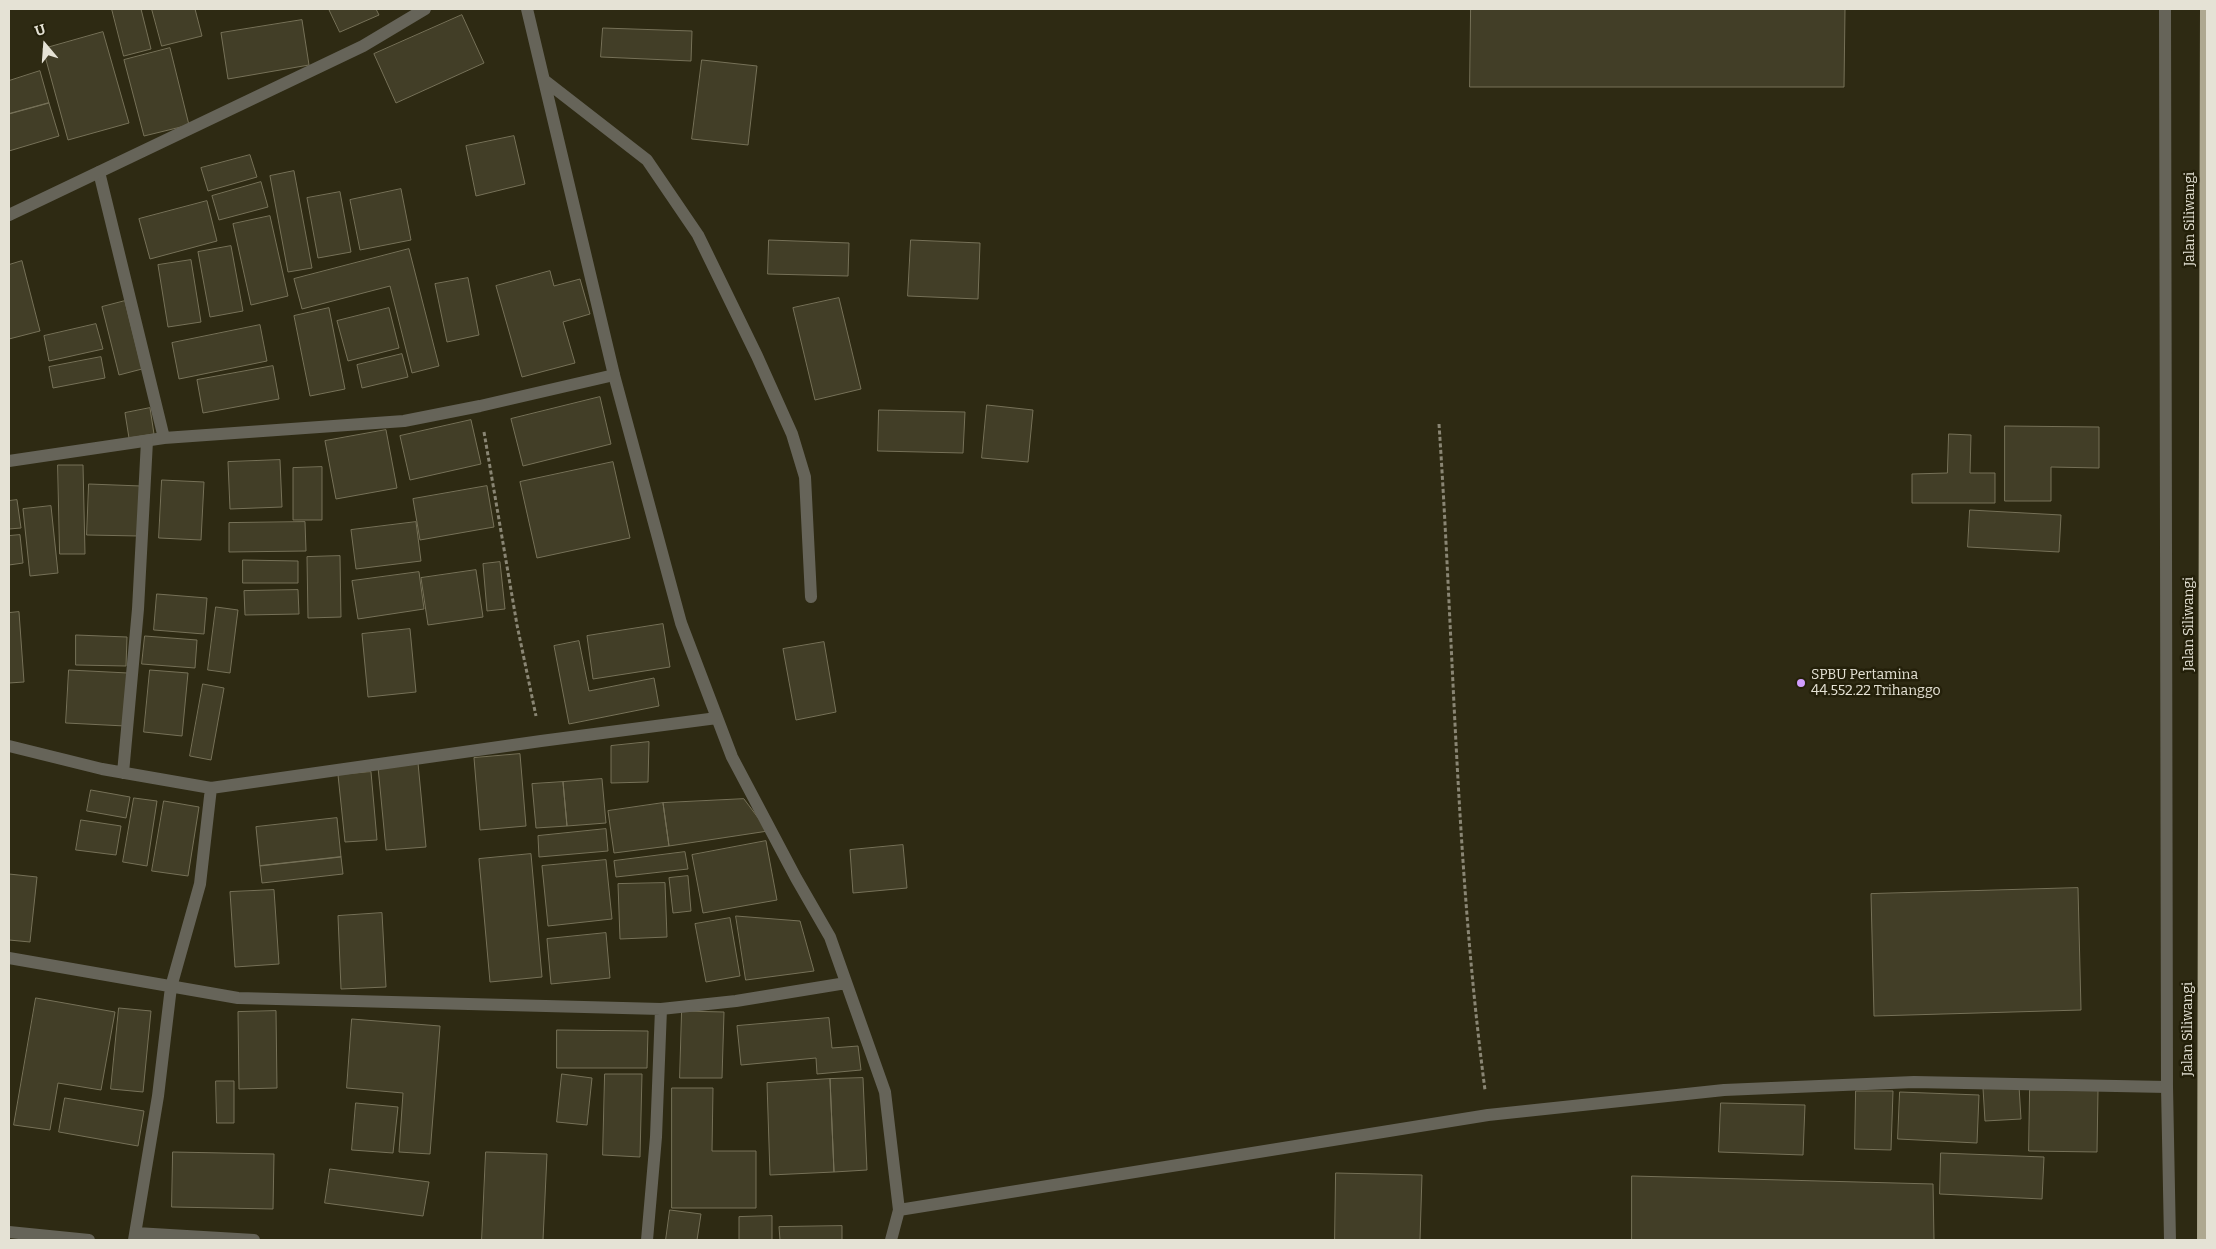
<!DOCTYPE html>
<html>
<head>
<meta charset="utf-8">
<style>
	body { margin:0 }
	#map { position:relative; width:2216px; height:1249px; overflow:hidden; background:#2e2a13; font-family:Bitter,serif }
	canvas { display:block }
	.frame { position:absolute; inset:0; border:10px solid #e5e2d5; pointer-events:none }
	.north { position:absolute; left:20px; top:20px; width:50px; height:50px; -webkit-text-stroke:4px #24200a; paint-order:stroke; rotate:342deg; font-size:14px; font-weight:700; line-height:20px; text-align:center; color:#e5e2d5 }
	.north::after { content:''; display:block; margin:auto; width:18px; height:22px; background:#e5e2d5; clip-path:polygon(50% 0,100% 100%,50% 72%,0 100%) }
</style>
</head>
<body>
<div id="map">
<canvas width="2216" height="1249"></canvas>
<div class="frame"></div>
<div class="north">U</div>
</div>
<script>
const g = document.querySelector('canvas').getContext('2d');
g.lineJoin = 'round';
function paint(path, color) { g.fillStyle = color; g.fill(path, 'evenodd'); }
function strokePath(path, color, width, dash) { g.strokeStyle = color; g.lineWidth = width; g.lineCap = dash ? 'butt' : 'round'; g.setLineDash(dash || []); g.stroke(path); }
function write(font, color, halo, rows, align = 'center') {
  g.font = font + ' Bitter,serif'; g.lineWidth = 5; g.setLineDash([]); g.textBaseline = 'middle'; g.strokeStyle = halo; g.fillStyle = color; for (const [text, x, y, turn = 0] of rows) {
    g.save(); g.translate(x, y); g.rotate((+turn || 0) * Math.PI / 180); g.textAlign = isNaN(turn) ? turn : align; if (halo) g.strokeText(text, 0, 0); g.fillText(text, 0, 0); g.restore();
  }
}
const building = new Path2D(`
	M 112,9 L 141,9 L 151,49 L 124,56 Z
	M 152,9 L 195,9 L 202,36 L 162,46 Z
	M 329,9 L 376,9 L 379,15 L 340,32 Z
	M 1471,9 L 1845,9 L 1844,87 L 1470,87 Z
	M 462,15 L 484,63 L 396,103 L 374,54 Z
	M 302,20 L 309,65 L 228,79 L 221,33 Z
	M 603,28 L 692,31 L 691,61 L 601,57 Z
	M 103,32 L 129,123 L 68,140 L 43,49 Z
	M 170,48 L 189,125 L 144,136 L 124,60 Z
	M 702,60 L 757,66 L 748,145 L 692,139 Z
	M 40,71 L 49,103 L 9,114 L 9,81 Z
	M 49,103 L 59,136 L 9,151 L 9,114 Z
	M 514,136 L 525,184 L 476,196 L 466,146 Z
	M 250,155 L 257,177 L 208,191 L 201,168 Z
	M 294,171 L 312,268 L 288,272 L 270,176 Z
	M 261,182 L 268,207 L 219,220 L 212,196 Z
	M 401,189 L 411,240 L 360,250 L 350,200 Z
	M 340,192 L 351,252 L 318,258 L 307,198 Z
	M 207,201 L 217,241 L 150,259 L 139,219 Z
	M 270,216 L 288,296 L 251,305 L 233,224 Z
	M 769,240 L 849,243 L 848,276 L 768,274 Z
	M 911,240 L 980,243 L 978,299 L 908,296 Z
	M 231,246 L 243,311 L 210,317 L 198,252 Z
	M 409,249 L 439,366 L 412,373 L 390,286 L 302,309 L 294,279 Z
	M 191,260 L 201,322 L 168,327 L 158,265 Z
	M 22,261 L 40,331 L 9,339 L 9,265 Z
	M 550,271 L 554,286 L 580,279 L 590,314 L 563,322 L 575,363 L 522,377 L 496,286 Z
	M 468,278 L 479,335 L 447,342 L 435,284 Z
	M 839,298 L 861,389 L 815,400 L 793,308 Z
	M 125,301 L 142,369 L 119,375 L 102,307 Z
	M 329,308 L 345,389 L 310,396 L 294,316 Z
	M 389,308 L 399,348 L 348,361 L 337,321 Z
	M 96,324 L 103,349 L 49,361 L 44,336 Z
	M 260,325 L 267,361 L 179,379 L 172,343 Z
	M 402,354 L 408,377 L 362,388 L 357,365 Z
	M 101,357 L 105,378 L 53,388 L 49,367 Z
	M 273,366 L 279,399 L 203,413 L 197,380 Z
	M 600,397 L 611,444 L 523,466 L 511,419 Z
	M 987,405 L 1033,410 L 1028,462 L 982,458 Z
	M 150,408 L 154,434 L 129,438 L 125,413 Z
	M 879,410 L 965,412 L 963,453 L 878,451 Z
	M 471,420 L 481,464 L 410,480 L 400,436 Z
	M 2005,426 L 2099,427 L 2099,468 L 2051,467 L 2051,501 L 2005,501 Z
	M 386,430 L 397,488 L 336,499 L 325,441 Z
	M 1949,434 L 1971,435 L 1970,473 L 1995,473 L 1995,503 L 1912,503 L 1912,474 L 1947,473 Z
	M 280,460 L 282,507 L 230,509 L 228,462 Z
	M 613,462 L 630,538 L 537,558 L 520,482 Z
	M 58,465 L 83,465 L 85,554 L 60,554 Z
	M 322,467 L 322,520 L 293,520 L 293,468 Z
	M 162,480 L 204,482 L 201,540 L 159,538 Z
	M 89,484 L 141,486 L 139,536 L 87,535 Z
	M 487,486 L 494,527 L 420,540 L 413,499 Z
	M 17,500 L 21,528 L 9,529 L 9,501 Z
	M 51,506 L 58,573 L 30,576 L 23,509 Z
	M 1970,510 L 2061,515 L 2059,552 L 1968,547 Z
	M 305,522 L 306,551 L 229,552 L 229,523 Z
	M 416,522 L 421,561 L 356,569 L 351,530 Z
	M 20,535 L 23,563 L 9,565 L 9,536 Z
	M 340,556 L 341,617 L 308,618 L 307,557 Z
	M 243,560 L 298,561 L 298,583 L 243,583 Z
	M 500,562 L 505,609 L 487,611 L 483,564 Z
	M 476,570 L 483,617 L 428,625 L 421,578 Z
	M 419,572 L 424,609 L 358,619 L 352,581 Z
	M 298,590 L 299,614 L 245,615 L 244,591 Z
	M 157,594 L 207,598 L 204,634 L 154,630 Z
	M 216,607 L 238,610 L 230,673 L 208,670 Z
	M 19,612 L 24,682 L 9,683 L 9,613 Z
	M 663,624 L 670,667 L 593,679 L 587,636 Z
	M 410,629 L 416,692 L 368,697 L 362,634 Z
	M 76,635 L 127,637 L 126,666 L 76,665 Z
	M 145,636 L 197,640 L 195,668 L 142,664 Z
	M 579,641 L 589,691 L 654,678 L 659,706 L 569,724 L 554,646 Z
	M 824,642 L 836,712 L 796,720 L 783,649 Z
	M 69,670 L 128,673 L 125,726 L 66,723 Z
	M 150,670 L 188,673 L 182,736 L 144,732 Z
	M 203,684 L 224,688 L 211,760 L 190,756 Z
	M 649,742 L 648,782 L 611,783 L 611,746 Z
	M 520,754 L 526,826 L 480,830 L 474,758 Z
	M 418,763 L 426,847 L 386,850 L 378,767 Z
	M 371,772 L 377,840 L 345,842 L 338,775 Z
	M 602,779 L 606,823 L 567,826 L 563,782 Z
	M 563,782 L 567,826 L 536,828 L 532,784 Z
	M 91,790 L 130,797 L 126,818 L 87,811 Z
	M 134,798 L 157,801 L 147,866 L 123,862 Z
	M 744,799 L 768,831 L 669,846 L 663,803 Z
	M 164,801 L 199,807 L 188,876 L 152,871 Z
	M 663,803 L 669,846 L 614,853 L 608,811 Z
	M 337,818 L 341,857 L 260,866 L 256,827 Z
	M 81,820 L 121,826 L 116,855 L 76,850 Z
	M 606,829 L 608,851 L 539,857 L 538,836 Z
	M 766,841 L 777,900 L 703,913 L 692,855 Z
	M 903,845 L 907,888 L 853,893 L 850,850 Z
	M 685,852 L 688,869 L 616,877 L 614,861 Z
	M 531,854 L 542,977 L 490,982 L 479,859 Z
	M 341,857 L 343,874 L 262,883 L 260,866 Z
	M 606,860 L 612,919 L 548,926 L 542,866 Z
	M 9,874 L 37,877 L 30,942 L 9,940 Z
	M 688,876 L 691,911 L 673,913 L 669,878 Z
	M 665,883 L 667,937 L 620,939 L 618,884 Z
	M 2078,888 L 2081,1010 L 1874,1016 L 1871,894 Z
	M 274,890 L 279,964 L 235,967 L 230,892 Z
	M 382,913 L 386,987 L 341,989 L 338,916 Z
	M 736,916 L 800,921 L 814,971 L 746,980 Z
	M 730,918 L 740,976 L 706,982 L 695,924 Z
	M 606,933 L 610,978 L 551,984 L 547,939 Z
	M 36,998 L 115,1012 L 101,1090 L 58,1083 L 50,1130 L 14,1125 Z
	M 119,1008 L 151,1011 L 143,1092 L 111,1089 Z
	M 276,1011 L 277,1088 L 239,1089 L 238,1012 Z
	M 682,1011 L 724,1012 L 722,1078 L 680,1078 Z
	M 829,1018 L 832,1048 L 858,1046 L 861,1070 L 817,1074 L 816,1058 L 741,1065 L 737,1026 Z
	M 352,1019 L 440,1026 L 430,1154 L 399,1152 L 403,1093 L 347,1088 Z
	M 557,1030 L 648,1031 L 647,1068 L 557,1068 Z
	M 562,1074 L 592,1078 L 587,1125 L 557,1122 Z
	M 605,1074 L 642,1074 L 640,1157 L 603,1155 Z
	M 863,1078 L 867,1170 L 834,1172 L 830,1079 Z
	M 830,1079 L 834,1172 L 770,1175 L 767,1083 Z
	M 216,1081 L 234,1081 L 234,1123 L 217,1123 Z
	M 2019,1086 L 2021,1119 L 1985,1121 L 1983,1088 Z
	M 672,1088 L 713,1088 L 712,1151 L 756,1151 L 756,1208 L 672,1208 Z
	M 2030,1090 L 2098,1090 L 2097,1152 L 2029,1151 Z
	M 1856,1091 L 1893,1091 L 1891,1150 L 1855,1149 Z
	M 1900,1092 L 1979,1095 L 1977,1143 L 1898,1139 Z
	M 65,1098 L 144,1111 L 138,1146 L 59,1132 Z
	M 356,1103 L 398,1107 L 393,1153 L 352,1150 Z
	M 1721,1103 L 1805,1105 L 1803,1155 L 1719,1152 Z
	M 173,1152 L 274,1154 L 273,1209 L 172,1207 Z
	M 486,1152 L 547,1154 L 543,1240 L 482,1240 Z
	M 1941,1153 L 2044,1157 L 2042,1199 L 1940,1194 Z
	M 330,1169 L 429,1182 L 423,1216 L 325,1203 Z
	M 1336,1173 L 1422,1175 L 1420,1240 L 1335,1240 Z
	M 1632,1176 L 1933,1184 L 1934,1240 L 1632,1240 Z
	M 670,1210 L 701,1214 L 697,1240 L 666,1240 Z
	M 772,1216 L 772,1240 L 739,1240 L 739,1217 Z
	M 842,1226 L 842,1240 L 780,1240 L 779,1227 Z`);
paint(building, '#423e27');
strokePath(building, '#767158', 1);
strokePath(new Path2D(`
	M 1439,424 C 1454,646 1456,869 1485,1090
	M 484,432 L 517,625 L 536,716`), '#8a8674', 3, [4, 2.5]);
strokePath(new Path2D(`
	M 99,172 L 164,438
	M 9,461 L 164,438 L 404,421 L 480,406 L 614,375`), '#666459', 12);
strokePath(new Path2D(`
	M 527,9 L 614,375 L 681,623 L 732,757 L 796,878 L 830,937 L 885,1092 L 899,1210 L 891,1240
	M 544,80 L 647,160 L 698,235 L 757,356 L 792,434 L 805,477 L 811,597
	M 9,215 L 363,46 L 425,9
	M 9,746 L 102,769 L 211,788
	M 123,773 L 138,609 L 147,441
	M 9,958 L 238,998 L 661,1009 L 736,1001 L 846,983
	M 899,1210 L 1488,1115 L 1724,1090 L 1914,1082 L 2167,1087
	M 9,1232 L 89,1240
	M 136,1233 L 254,1240
	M 134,1240 L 158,1096 L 171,987 L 200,884 L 211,788 L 541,741 L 717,718
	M 647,1240 L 656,1137 L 661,1009`), '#666459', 12);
strokePath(new Path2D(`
	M 2165,9 L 2167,1087 L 2170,1240`), '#666459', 12);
strokePath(new Path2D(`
	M 2204,1240 L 2207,9`), '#aea890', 14);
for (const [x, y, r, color] of [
	[1801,683,5,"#d19dfe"]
]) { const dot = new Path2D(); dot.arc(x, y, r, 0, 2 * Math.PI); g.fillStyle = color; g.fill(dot); strokePath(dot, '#24200a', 2); }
write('14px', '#e5e2d5', '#24200a', [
	["Jalan Siliwangi",2190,219,-90],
	["Jalan Siliwangi",2189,624,-90],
	["Jalan Siliwangi",2188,1029,-90]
]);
write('14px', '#e5e2d5', '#24200a', [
	["SPBU Pertamina",1811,675],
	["44.552.22 Trihanggo",1811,691]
], 'left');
</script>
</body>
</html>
